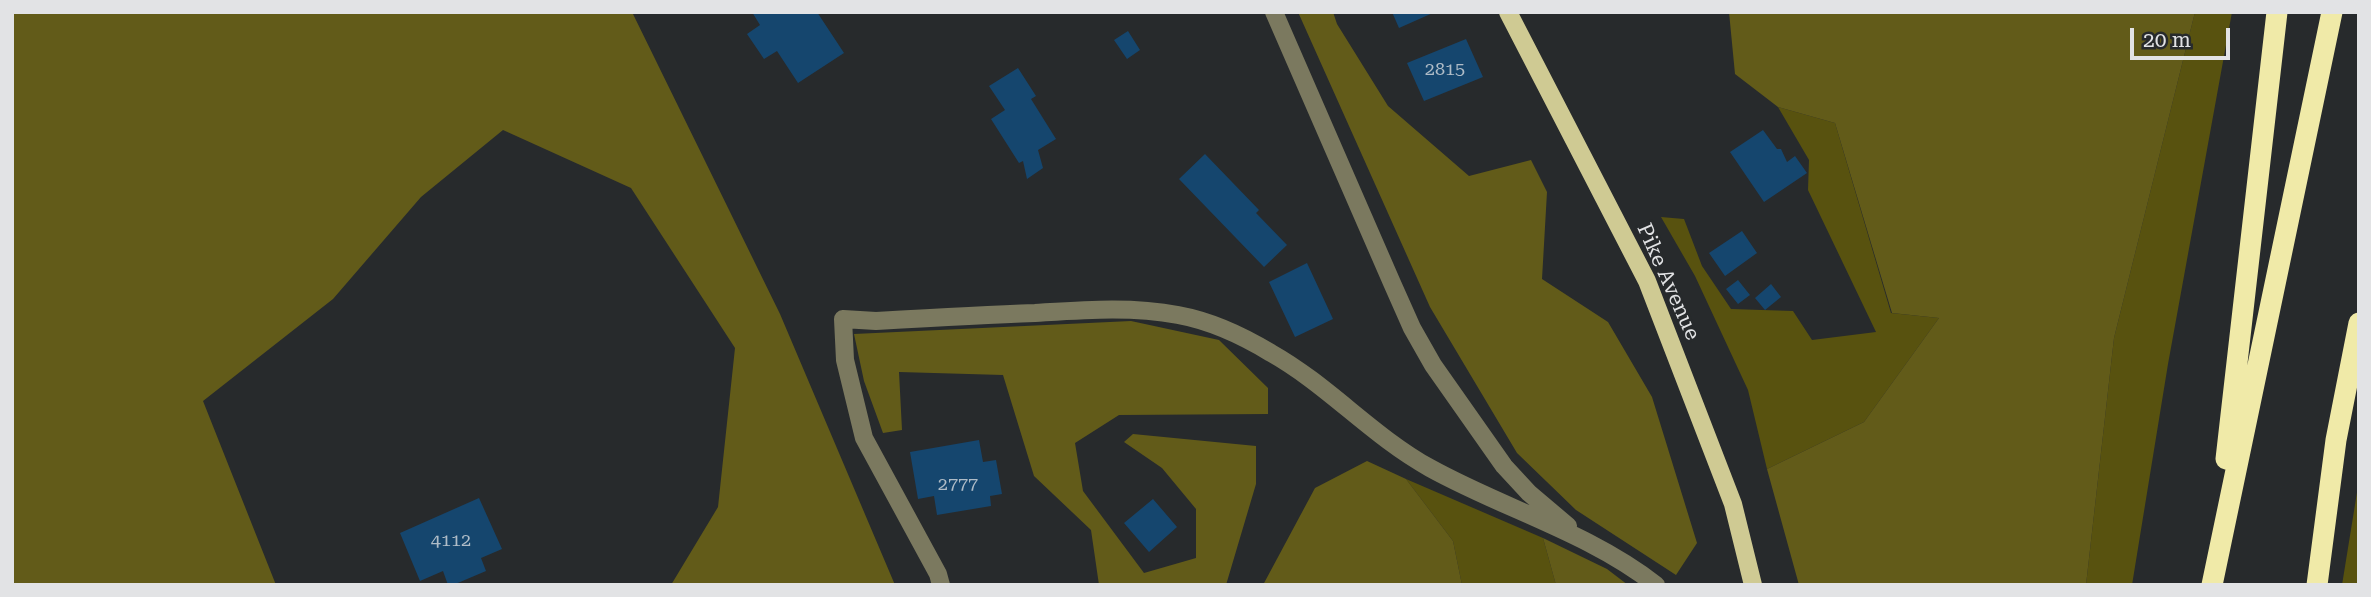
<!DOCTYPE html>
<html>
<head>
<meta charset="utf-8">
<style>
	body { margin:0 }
	#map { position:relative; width:2371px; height:597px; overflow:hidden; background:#272a2c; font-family:"Roboto Serif",serif }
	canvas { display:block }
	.frame { position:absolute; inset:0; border:14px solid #e2e3e5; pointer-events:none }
	.scale { position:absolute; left:2130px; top:28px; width:100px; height:32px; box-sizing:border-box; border:4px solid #e2e3e5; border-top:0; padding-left:9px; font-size:21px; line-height:24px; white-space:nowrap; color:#e2e3e5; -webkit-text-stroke:5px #272a2c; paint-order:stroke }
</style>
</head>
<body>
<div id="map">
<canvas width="2371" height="597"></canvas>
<div class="frame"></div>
<div class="scale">20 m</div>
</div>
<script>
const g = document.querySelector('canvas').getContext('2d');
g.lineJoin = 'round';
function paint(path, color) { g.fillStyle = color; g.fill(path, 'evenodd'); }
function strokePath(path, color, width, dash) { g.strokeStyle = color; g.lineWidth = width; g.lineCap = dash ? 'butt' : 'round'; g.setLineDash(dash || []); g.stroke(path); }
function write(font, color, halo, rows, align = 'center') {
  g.font = font + ' "Roboto Serif",serif'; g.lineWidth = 5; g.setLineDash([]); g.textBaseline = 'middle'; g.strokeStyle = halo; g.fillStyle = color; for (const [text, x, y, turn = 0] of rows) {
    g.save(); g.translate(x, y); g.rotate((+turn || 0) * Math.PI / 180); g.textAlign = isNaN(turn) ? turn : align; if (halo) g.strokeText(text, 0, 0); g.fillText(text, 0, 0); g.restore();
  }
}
paint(new Path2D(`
	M 2195,12 L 2232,12 L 2168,364 L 2132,585 L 2086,585 L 2114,338 Z
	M 1778,107 L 1835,123 L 1891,313 L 1939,318 L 1864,422 L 1767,469 L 1748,390 L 1695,276 L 1661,217 L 1684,219 L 1702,266 L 1731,309 L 1793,311 L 1812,340 L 1876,332 L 1808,190 L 1809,160 Z
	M 1406,479 L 1543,538 L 1556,585 L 1462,585 L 1453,541 Z
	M 2359,480 L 2359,585 L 2342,585 Z`), '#58520f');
paint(new Path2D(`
	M 12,12 L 632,12 L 780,314 L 895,585 L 671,585 L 718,507 L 735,348 L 631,188 L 503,130 L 421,197 L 333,299 L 203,401 L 276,585 L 12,585 Z
	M 1298,12 L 1333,12 L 1337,24 L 1388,106 L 1469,176 L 1531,160 L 1547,192 L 1542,279 L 1608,322 L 1652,397 L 1697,543 L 1676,575 L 1576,510 L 1517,453 L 1430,307 Z
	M 1729,12 L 2195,12 L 2114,338 L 2086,585 L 1799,585 L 1767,469 L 1864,422 L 1939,318 L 1892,313 L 1835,123 L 1778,107 L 1735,74 Z
	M 1131,321 L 1219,340 L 1268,388 L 1268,414 L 1119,415 L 1075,443 L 1083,491 L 1144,573 L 1196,558 L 1196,509 L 1162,468 L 1124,442 L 1133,434 L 1256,446 L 1256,484 L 1226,585 L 1099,585 L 1091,530 L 1034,476 L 1003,375 L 899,372 L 902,430 L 883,433 L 864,381 L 854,334 Z
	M 1367,461 L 1406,479 L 1453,541 L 1462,585 L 1263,585 L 1315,488 Z
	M 1543,538 L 1607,569 L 1628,585 L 1556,585 Z`), '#625b19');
paint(new Path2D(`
	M 752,12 L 817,12 L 844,53 L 798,83 L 777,51 L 764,59 L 747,34 L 760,25 Z
	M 1392,12 L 1435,12 L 1399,28 Z
	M 1128,31 L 1140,50 L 1127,59 L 1114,40 Z
	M 1466,39 L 1483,77 L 1424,101 L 1407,63 Z
	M 1018,68 L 1036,96 L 1031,99 L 1056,139 L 1038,150 L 1043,168 L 1027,179 L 1023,161 L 1019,163 L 991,119 L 1005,110 L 989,86 Z
	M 1763,130 L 1777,149 L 1781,149 L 1787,162 L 1795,156 L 1807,173 L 1764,202 L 1730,152 Z
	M 1205,154 L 1259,210 L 1256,213 L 1287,245 L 1264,267 L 1179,179 Z
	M 1742,231 L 1757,253 L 1725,276 L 1709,253 Z
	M 1307,263 L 1333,319 L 1295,337 L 1269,282 Z
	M 1738,280 L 1750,295 L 1738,304 L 1726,289 Z
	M 1771,284 L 1781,297 L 1765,310 L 1755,298 Z
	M 979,440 L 983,462 L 996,460 L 1002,494 L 990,496 L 991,506 L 937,515 L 934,496 L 918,499 L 910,452 Z
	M 479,498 L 502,549 L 481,558 L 486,571 L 453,585 L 448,585 L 443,571 L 420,581 L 400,533 Z
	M 1153,499 L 1177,527 L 1149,552 L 1124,523 Z`), '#15466e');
strokePath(new Path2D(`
	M 1274,12 L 1392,283 L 1412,328 L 1433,365 L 1504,466 L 1529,493 L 1568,526
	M 941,585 L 938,574 L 864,438 L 845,360 L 843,319 L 876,321 C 929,318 982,315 1035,313 C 1083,310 1131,306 1178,315 C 1211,321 1243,336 1271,353 C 1328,385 1372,436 1430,468 C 1504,509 1588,532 1656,585`), '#7b795f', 18);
strokePath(new Path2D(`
	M 1508,12 L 1647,281 L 1733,504 L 1753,585`), '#cfca93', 18);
strokePath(new Path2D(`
	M 2226,459 L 2277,12
	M 2212,585 L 2332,12
	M 2317,585 L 2336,440 L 2359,323`), '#f0eaa8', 21);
write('18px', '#afbcc7', null, [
	["2815",1445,70],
	["2777",958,485],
	["4112",451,541]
]);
write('21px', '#e2e3e5', '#272a2c', [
	["Pike Avenue",1668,282,66]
]);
</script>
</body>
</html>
